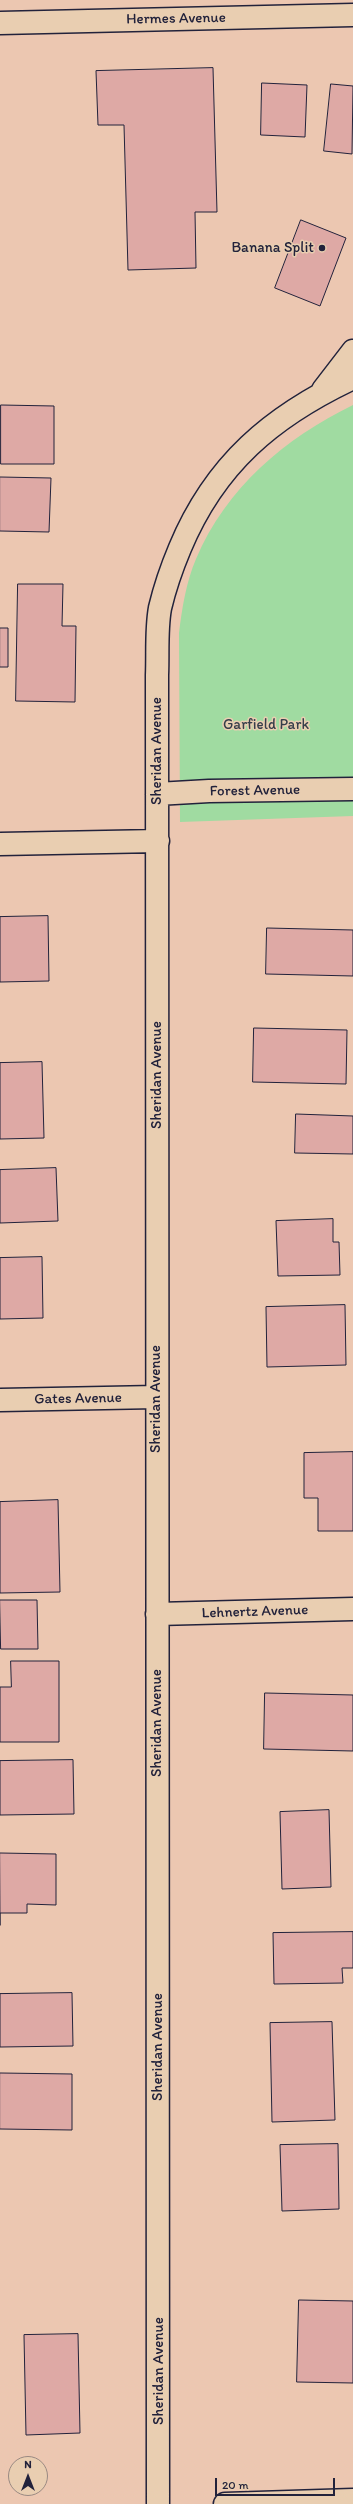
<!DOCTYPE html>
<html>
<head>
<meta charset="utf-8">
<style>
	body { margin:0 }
	#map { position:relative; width:353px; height:2504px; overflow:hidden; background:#ecc7b1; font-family:Itim,sans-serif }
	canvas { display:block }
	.north { position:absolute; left:8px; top:2456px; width:40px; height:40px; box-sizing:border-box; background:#e9ceb1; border:1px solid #998982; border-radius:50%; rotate:0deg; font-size:11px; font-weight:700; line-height:16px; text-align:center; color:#22223b }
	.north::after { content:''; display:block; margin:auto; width:14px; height:18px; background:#22223b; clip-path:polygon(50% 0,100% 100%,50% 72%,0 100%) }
	.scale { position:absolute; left:215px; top:2478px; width:120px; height:18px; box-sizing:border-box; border:2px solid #22223b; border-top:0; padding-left:5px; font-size:12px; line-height:14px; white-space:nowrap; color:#22223b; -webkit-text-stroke:3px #e9ceb1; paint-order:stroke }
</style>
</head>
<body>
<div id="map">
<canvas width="353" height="2504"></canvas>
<div class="north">N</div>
<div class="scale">20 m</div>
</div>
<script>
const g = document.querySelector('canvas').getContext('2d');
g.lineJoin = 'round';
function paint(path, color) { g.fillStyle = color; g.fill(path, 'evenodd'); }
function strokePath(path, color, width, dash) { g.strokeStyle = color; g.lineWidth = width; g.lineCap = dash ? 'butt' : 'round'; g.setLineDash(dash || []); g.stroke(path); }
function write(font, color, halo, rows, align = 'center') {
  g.font = font + ' Itim,sans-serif'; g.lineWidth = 3; g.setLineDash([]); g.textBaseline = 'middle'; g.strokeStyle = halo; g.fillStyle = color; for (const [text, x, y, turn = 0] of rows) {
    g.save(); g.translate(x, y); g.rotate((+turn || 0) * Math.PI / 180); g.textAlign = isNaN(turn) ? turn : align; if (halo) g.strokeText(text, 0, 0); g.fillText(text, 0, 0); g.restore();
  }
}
paint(new Path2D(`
	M 353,405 L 353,816 L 180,822 L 179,633 C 182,609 186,582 196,559 C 226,488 285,438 353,405 Z`), '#a0dba1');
const building = new Path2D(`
	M 213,68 L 217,212 L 195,212 L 196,268 L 128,270 L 124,125 L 98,125 L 96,71 Z
	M 262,83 L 307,85 L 305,137 L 261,135 Z
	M 331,84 L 353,86 L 352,154 L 324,151 Z
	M 301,220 L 346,238 L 320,306 L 275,288 Z
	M 1,405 L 54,406 L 54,464 L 1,464 Z
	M 0,477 L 51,478 L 49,532 L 0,531 Z
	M 18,584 L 63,584 L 62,626 L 76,626 L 75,702 L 16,701 Z
	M 0,628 L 8,628 L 8,667 L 0,667 Z
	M 48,916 L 49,981 L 0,982 L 0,917 Z
	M 267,928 L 353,930 L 353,976 L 266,974 Z
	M 254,1028 L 347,1030 L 346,1084 L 253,1082 Z
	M 42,1062 L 44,1138 L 0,1139 L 0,1063 Z
	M 296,1114 L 353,1116 L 353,1154 L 295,1153 Z
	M 56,1168 L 58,1221 L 0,1223 L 0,1170 Z
	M 333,1219 L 333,1242 L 339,1242 L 340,1275 L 278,1276 L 276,1221 Z
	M 42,1257 L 43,1318 L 0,1319 L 0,1258 Z
	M 345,1305 L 346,1365 L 267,1367 L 266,1307 Z
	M 353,1452 L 353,1531 L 318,1531 L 318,1498 L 304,1498 L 304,1453 Z
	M 58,1500 L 60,1592 L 0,1593 L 0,1502 Z
	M 0,1600 L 37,1600 L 38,1649 L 1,1649 Z
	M 11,1661 L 59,1661 L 59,1742 L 0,1742 L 0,1687 L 11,1687 Z
	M 265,1693 L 353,1695 L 353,1751 L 264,1749 Z
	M 73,1760 L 74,1814 L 0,1815 L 0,1761 Z
	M 329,1810 L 331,1887 L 282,1889 L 280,1812 Z
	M 0,1853 L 56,1854 L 56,1905 L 27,1904 L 27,1913 L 0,1913 L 0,1925 Z
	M 353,1932 L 353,1968 L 342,1968 L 343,1983 L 274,1984 L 273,1933 Z
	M 72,1993 L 73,2046 L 0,2047 L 0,1994 Z
	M 332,2022 L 335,2120 L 272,2122 L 270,2023 Z
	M 0,2073 L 72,2074 L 72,2130 L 0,2129 Z
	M 338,2144 L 339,2209 L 282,2211 L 280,2145 Z
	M 299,2300 L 353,2301 L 353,2383 L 297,2382 Z
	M 78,2334 L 80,2433 L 26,2435 L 24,2335 Z`);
paint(building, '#dea9a5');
strokePath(building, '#22223b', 1);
const minor = new Path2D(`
	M 0,23 L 353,15
	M 323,390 L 353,351
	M 157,794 L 209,791 L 353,789
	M 0,844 L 158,841
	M 0,1400 L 156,1397
	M 157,1614 L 353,1609
	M 158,2504 L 157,675 C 158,654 156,630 160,608 C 165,587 172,567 180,548 C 215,464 272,416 353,378
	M 225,2504 L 353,2500`);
strokePath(minor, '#22223b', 25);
strokePath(minor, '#e9ceb1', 22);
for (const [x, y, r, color] of [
	[322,248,4,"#22223b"]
]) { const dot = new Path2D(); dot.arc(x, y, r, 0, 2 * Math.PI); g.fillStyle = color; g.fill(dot); strokePath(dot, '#e9ceb1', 1.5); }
write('15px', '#22223b', '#e9ceb1', [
	["Hermes Avenue",176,19,-1],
	["Sheridan Avenue",157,751,-90],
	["Forest Avenue",255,791,-1],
	["Sheridan Avenue",157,1075,-90],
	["Gates Avenue",78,1399,-1],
	["Sheridan Avenue",156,1399,-90],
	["Lehnertz Avenue",255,1612,-2],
	["Sheridan Avenue",157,1723,-90],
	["Sheridan Avenue",158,2047,-90],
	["Sheridan Avenue",159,2371,-90]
]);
write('15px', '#22223b', '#e9ceb1', [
	["Banana Split",314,248]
], 'right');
write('15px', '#353e4a', '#e9ceb1', [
	["Garfield Park",266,725]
]);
</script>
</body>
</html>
